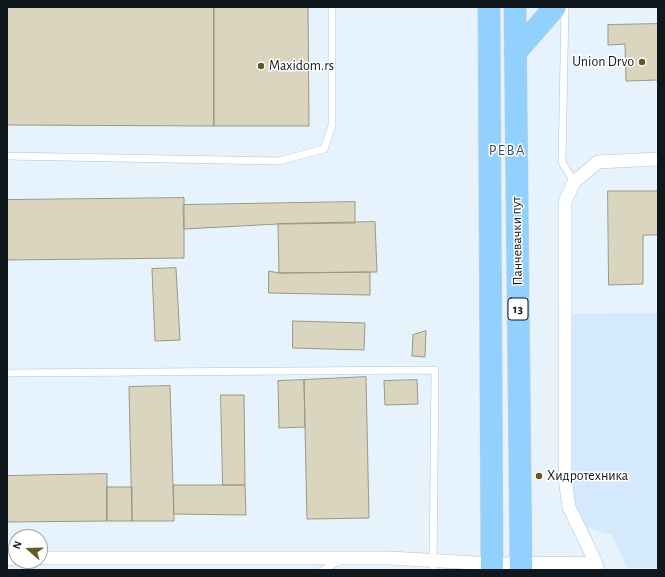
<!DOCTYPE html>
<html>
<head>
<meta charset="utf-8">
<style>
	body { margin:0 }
	#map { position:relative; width:665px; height:577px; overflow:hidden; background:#e6f2fc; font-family:"Alegreya Sans",sans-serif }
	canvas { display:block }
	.frame { position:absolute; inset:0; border:8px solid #10171d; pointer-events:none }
	.north { position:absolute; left:8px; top:529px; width:40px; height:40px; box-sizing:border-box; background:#fff; border:1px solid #9fa2a5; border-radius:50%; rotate:290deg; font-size:11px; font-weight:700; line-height:16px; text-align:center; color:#10171d }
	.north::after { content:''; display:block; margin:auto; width:14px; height:18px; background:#635925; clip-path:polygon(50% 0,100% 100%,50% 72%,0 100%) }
</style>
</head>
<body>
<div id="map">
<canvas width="665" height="577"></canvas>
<div class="frame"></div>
<div class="north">N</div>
</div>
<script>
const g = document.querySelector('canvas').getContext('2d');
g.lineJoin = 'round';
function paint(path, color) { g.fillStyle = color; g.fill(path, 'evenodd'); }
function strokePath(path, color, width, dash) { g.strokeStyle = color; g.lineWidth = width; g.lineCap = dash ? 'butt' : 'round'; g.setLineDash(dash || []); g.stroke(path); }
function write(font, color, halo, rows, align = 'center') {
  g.font = font + ' "Alegreya Sans",sans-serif'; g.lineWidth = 3; g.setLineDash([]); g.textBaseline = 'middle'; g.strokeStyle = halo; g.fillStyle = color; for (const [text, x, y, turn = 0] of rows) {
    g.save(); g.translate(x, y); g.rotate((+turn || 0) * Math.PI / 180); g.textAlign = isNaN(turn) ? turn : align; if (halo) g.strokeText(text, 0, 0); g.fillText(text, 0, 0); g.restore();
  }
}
paint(new Path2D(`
	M 658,313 L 658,568 L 627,568 L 612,535 L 588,528 L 569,507 L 565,422 L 573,314 Z`), '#d4e9fb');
const building = new Path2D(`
	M 7,7 L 214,7 L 214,126 L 7,125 Z
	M 214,7 L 308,7 L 309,126 L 214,126 Z
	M 658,24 L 658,80 L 626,81 L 625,44 L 608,45 L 608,25 Z
	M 608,191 L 658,191 L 658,235 L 643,235 L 643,284 L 609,285 Z
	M 184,198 L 184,258 L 7,260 L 7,200 Z
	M 355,202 L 355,223 L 278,224 L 184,229 L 183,205 Z
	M 375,222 L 377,272 L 279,273 L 278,224 Z
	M 176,268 L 180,340 L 155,341 L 152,269 Z
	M 269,271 L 279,273 L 370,272 L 370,295 L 269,293 Z
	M 293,321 L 365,323 L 364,350 L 293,348 Z
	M 426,331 L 425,357 L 412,356 L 413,335 Z
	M 366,377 L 369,518 L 307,519 L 304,380 Z
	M 304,380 L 305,427 L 279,428 L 278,381 Z
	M 417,380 L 418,404 L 385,405 L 384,381 Z
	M 170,386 L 174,521 L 132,521 L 129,387 Z
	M 221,395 L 244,395 L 245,485 L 223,485 Z
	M 107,474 L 107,521 L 7,522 L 7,476 Z
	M 174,485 L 245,485 L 246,515 L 174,514 Z
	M 107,487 L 132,487 L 132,521 L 107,521 Z`);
paint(building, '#d9d5be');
strokePath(building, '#9b9782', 1);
const service = new Path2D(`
	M 565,7 L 562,162 L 574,182
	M 7,156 L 279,161 L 324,149 L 332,126 L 332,7
	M 7,373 L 435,370 L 433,570
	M 323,570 L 341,560`);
const minor = new Path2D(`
	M 40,558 L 390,558 L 492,564 L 596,563
	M 7,559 L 16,558
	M 597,570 L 596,563 L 569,507 L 565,478 L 565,202 L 574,182 L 598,162 L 658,159`);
const trunk = new Path2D(`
	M 489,7 L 492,570
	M 515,7 L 521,570
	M 515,53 L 555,7`);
strokePath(service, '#b0c4d4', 8);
strokePath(minor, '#b0c4d4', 14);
strokePath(trunk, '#cfd1d2', 23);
strokePath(service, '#fff', 7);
strokePath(minor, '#fff', 13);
strokePath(trunk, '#92d0fe', 22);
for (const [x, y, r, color] of [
	[642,62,4,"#635925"],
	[261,66,4,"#635925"],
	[539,476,4,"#635925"]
]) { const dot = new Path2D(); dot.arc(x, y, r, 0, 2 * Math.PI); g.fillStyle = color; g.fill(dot); strokePath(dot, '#fff', 1.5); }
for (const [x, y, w] of [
	[518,309,20]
]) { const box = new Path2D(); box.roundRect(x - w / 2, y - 11, w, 22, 3); g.fillStyle = '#fff'; g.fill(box); strokePath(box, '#10171d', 1); }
write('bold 13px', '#10171d', null, [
	["13",518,309]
]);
write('14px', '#10171d', '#fff', [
	["Union Drvo",634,62,"right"],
	["Maxidom.rs",269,66],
	["Хидротехника",547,476]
], 'left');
write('14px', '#10171d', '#fff', [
	["Панчевачки пут",517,241,-91]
]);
g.letterSpacing = '1px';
write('15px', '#3f505d', '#fff', [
	["РЕВА",507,150]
]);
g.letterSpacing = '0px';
</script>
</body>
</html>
